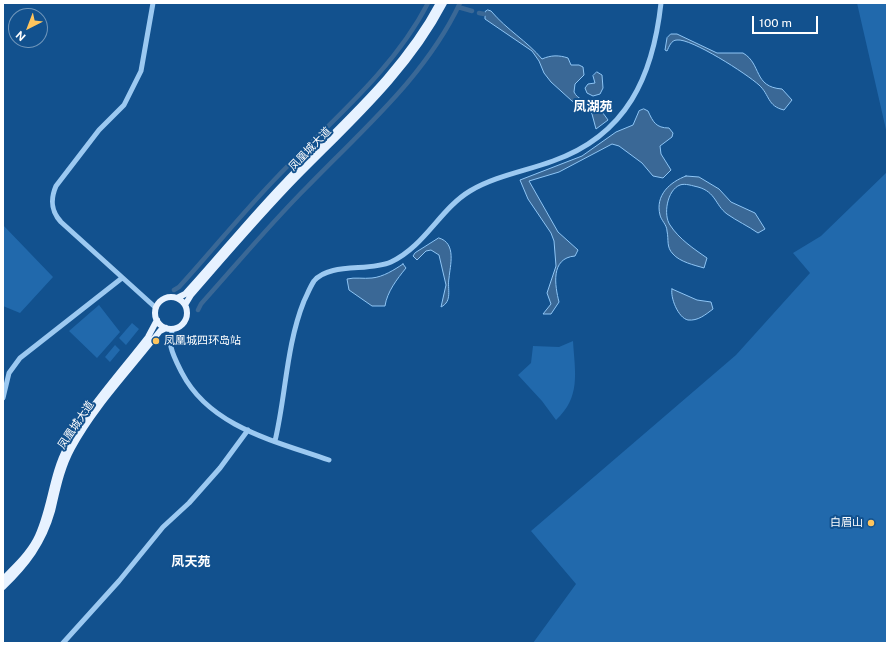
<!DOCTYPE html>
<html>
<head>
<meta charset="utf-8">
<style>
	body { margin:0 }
	#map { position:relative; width:890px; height:646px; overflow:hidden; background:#12518e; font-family:"Public Sans",sans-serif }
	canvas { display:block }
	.frame { position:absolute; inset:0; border:4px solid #fff; pointer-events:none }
	.north { position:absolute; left:8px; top:8px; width:40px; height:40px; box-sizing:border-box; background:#12518e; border:1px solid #7197bb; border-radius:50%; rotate:222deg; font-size:11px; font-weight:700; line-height:16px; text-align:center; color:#fff }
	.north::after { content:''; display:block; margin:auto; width:14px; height:18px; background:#ffc55d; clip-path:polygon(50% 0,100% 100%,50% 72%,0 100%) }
	.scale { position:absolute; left:752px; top:16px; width:66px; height:18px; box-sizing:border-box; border:2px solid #fff; border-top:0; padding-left:5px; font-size:12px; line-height:14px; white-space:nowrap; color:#fff; -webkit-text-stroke:3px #12518e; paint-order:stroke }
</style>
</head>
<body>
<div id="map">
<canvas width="890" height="646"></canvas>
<div class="frame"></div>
<div class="north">N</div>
<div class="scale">100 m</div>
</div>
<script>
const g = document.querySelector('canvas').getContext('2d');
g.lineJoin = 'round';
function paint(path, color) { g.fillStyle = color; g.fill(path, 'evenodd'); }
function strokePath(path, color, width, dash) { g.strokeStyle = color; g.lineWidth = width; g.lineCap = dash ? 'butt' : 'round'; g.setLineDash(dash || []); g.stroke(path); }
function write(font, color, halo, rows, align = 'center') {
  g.font = font + ' "Public Sans","Noto Sans SC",sans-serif'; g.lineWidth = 4; g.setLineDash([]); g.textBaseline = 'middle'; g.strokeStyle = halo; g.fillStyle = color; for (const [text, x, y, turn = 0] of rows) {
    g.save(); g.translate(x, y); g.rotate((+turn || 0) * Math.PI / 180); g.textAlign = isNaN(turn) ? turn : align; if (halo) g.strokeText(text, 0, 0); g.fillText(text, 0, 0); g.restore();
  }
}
paint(new Path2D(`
	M 857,3 L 887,3 L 887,134 Z
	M 887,172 L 887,643 L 533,643 L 576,584 L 531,531 L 736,355 L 810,273 L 793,253 L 821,236 Z
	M 3,225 L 53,277 L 20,313 L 3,306 Z
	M 99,305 L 120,332 L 97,358 L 69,331 Z
	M 132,323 L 139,329 L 126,345 L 119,338 Z
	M 573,341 C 575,373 581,397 556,420 L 542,401 L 518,375 L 531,363 L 533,346 L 559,347 Z
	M 115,345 L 120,350 L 110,362 L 105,357 Z`), '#2169ac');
const water = new Path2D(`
	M 488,10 L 491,11 C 507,30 527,41 542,59 C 551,55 559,55 568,58 L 571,65 L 579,65 L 583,67 L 584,75 L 575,84 L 574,92 C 578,100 585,100 592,103 C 599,107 603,113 608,120 L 596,129 L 592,114 L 587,109 L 572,101 L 551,82 L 544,73 L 539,61 L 532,51 L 485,19 L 485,12 Z
	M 671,34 L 677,34 L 717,53 L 743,53 C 762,64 753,87 782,89 L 792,100 L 784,110 C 767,106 770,95 759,85 C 747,74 691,38 677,40 C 671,40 669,47 667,51 L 665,50 L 667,38 Z
	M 597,72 L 602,75 L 603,88 L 600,94 L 593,96 L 587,93 L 585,88 L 588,84 L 595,83 L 593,76 Z
	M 644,109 L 648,111 C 653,122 656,128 669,128 L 673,133 L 672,137 L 660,146 L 661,154 L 671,170 L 663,178 L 653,176 L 642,163 L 619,146 L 612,144 L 559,172 L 529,181 L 558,232 L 578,250 L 575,256 C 550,258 555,286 559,302 L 551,314 L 543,314 L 551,304 L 547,293 L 556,266 L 554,241 L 551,233 L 528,199 L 520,180 L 582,156 L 616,132 L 633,125 L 639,111 Z
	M 686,176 L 699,177 L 719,189 L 731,202 L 755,213 L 765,229 L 758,233 C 748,226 737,221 727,214 C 715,205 716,192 698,187 C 693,186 685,183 680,185 C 667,190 663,215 670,225 C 679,239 694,249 707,258 L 704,268 C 694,265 680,262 673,254 C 666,247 669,240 667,231 C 667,225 661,220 660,215 C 655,195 670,182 686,176 Z
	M 439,238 C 457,243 450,266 449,278 C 447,289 453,301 441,307 L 446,285 L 439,255 L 431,250 L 426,251 L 417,260 L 413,256 L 415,253 Z
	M 403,264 L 406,268 C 397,279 387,292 385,306 L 372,306 L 349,290 L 347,279 C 355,277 363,279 372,278 C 383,277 394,270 403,264 Z
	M 672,289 L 697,300 L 711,302 L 713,309 C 705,315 698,321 688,320 C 678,318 670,297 672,289 Z`);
paint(water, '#3a6896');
strokePath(water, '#8ec5f5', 1);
strokePath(new Path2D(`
	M 458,7 L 472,11
	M 479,13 L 484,14
	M 174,290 L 179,287 C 212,251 243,212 278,176 C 330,122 393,71 428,3
	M 198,310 L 201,304 C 236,265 270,224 307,187 C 362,130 426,76 460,3`), '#3a6896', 4.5);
strokePath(new Path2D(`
	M 153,3 L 141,71 L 124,105 L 99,130 L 56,186 C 50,200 51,211 61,222 L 156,308
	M 172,329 C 172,335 170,342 171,347 C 173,356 178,365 182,373 C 210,427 275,441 329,460
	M 3,398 L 9,373 L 20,358 L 122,278
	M 275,441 C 286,395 286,346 304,301 C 307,295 310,287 314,281 C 330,262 369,272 391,262 C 425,246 440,209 470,191 C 495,176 526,171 553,161 C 627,135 653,76 661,3
	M 63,643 L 119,581 L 163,527 L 189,503 L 220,468 L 248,430`), '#9cc9f1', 5);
strokePath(new Path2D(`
	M155 313a16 16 0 1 1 32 0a16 16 0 1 1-32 0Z
	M 177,298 L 185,294 C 219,257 251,217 286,181 C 340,125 402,73 439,3
	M 185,305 L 191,295 C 225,256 259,216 296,178 C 350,123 408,72 444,3
	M 3,579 C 15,567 28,555 36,540 C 51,511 51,476 67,447 C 87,409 121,372 148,337 L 157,320
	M 3,587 C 26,565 43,543 52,511 C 57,490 61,468 72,448 C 93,409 125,375 152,341 L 160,331 L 166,328`), '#e7f2ff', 6);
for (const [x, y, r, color] of [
	[156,341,4,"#ffc55d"],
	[871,523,4,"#ffc55d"]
]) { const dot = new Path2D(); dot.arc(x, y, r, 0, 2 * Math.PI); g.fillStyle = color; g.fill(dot); strokePath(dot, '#12518e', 1.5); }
write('11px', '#fff', '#12518e', [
	["凤凰城大道",310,149,-46],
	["凤凰城大道",76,425,-56]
]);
write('11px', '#fff', '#12518e', [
	["凤凰城四环岛站",164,341],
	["白眉山",863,523,"right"]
], 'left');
write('bold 13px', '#fff', '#12518e', [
	["凤湖苑",593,107],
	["凤天苑",191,562]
]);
</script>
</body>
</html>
